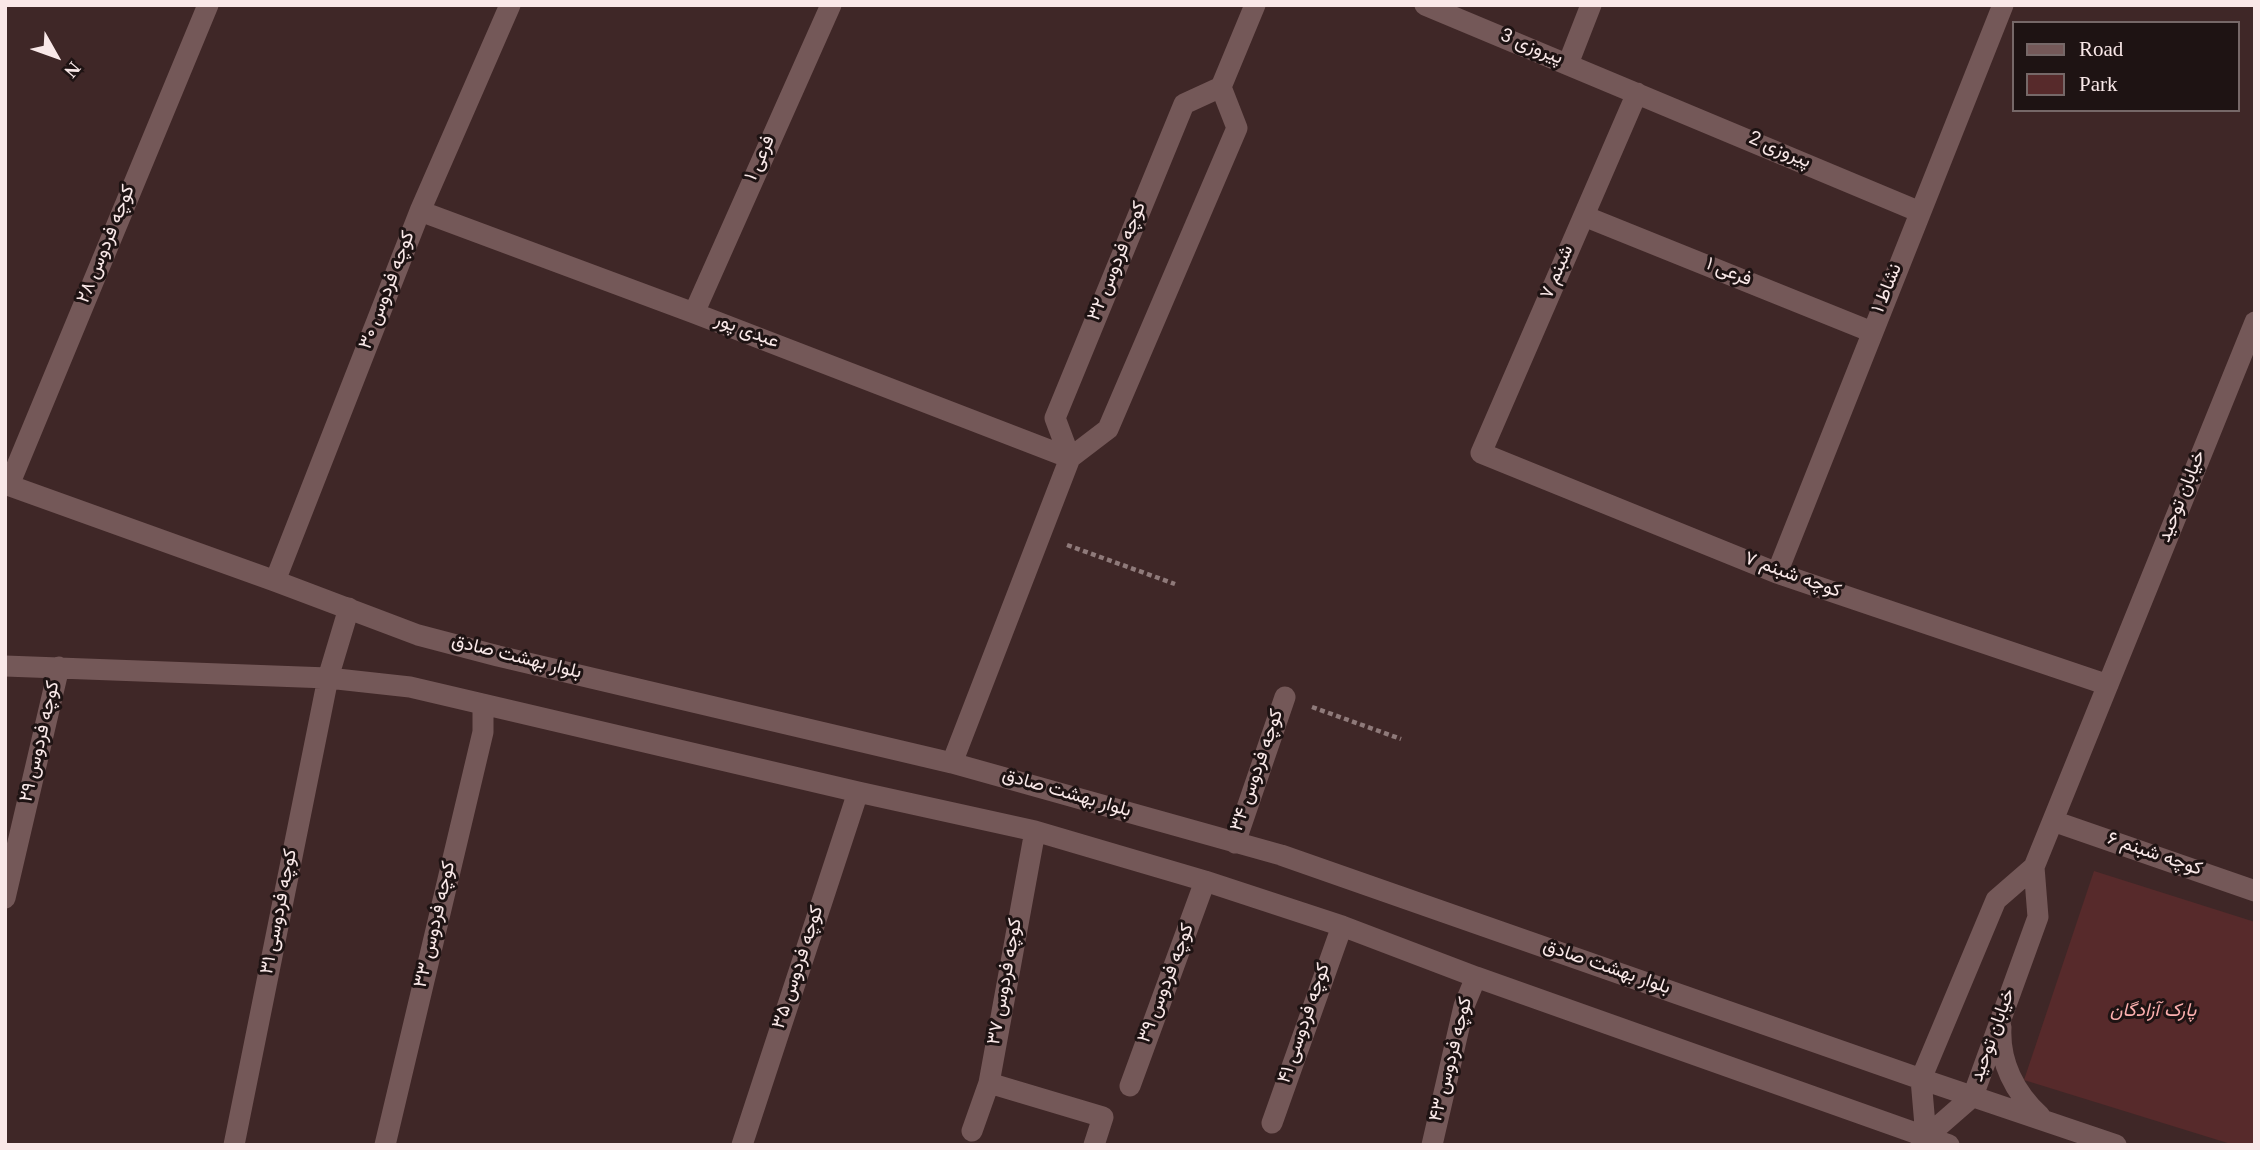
<!DOCTYPE html>
<html>
<head>
<meta charset="utf-8">
<style>
	body { margin:0 }
	#map { position:relative; width:2260px; height:1150px; overflow:hidden; background:#3f2727; font-family:Georgia,serif }
	canvas { display:block }
	.frame { position:absolute; inset:0; border:7px solid #f9e8e8; pointer-events:none }
	.legend { position:absolute; left:2012px; top:21px; width:228px; height:91px; box-sizing:border-box; background:#1e1313; border:2px solid #766868; margin:0; padding:9px 12px; list-style:none; font-size:21px; color:#f9e8e8 }
	.legend li { display:flex; align-items:center; gap:14px; height:35px }
	.legend b { width:35px; border:2px solid #766868 }
	.north { position:absolute; left:21px; top:21px; width:70px; height:70px; -webkit-text-stroke:5px #1e1313; paint-order:stroke; rotate:130deg; font-size:19px; font-weight:700; line-height:28px; text-align:center; color:#f9e8e8 }
	.north::after { content:''; display:block; margin:auto; width:24px; height:32px; background:#f9e8e8; clip-path:polygon(50% 0,100% 100%,50% 72%,0 100%) }
</style>
</head>
<body>
<div id="map">
<canvas width="2260" height="1150"></canvas>
<div class="frame"></div>
<ul class="legend">
<li><b style="height:9px;background:#745858"></b>Road</li>
<li><b style="height:19px;background:#572a2b"></b>Park</li>
</ul>
<div class="north">N</div>
</div>
<script>
const g = document.querySelector('canvas').getContext('2d');
g.lineJoin = 'round';
function paint(path, color) { g.fillStyle = color; g.fill(path, 'evenodd'); }
function strokePath(path, color, width, dash) { g.strokeStyle = color; g.lineWidth = width; g.lineCap = dash ? 'butt' : 'round'; g.setLineDash(dash || []); g.stroke(path); }
function write(font, color, halo, rows, align = 'center') {
  g.font = font + ' Georgia,Vazirmatn,serif'; g.lineWidth = 6; g.setLineDash([]); g.textBaseline = 'middle'; g.strokeStyle = halo; g.fillStyle = color; for (const [text, x, y, turn = 0] of rows) {
    g.save(); g.translate(x, y); g.rotate((+turn || 0) * Math.PI / 180); g.textAlign = isNaN(turn) ? turn : align; if (halo) g.strokeText(text, 0, 0); g.fillText(text, 0, 0); g.restore();
  }
}
paint(new Path2D(`
	M 2094,871 L 2255,922 L 2255,1145 L 2234,1145 L 2024,1080 Z`), '#572a2b');
strokePath(new Path2D(`
	M 1067,545 L 1175,584
	M 1312,707 L 1401,739`), '#8f7a7a', 4.5, [5, 3.5]);
strokePath(new Path2D(`
	M 1425,5 L 1920,212
	M 1568,64 L 1591,5
	M 1637,93 L 1481,453 L 1777,573 L 2108,685
	M 420,211 L 694,313 L 1070,458
	M 1584,216 L 1872,332
	M 694,313 L 831,5
	M 1070,458 L 1055,418 L 1184,104 L 1221,87
	M 5,484 L 275,581 L 418,635 L 498,656 L 952,763 L 1281,855 L 1921,1079 L 2116,1145
	M 9,485 L 208,5
	M 1777,573 L 2003,5
	M 275,581 L 420,211 L 510,5
	M 5,666 L 328,678 L 410,687 L 858,792 L 1035,831 L 1205,881 L 1342,926 L 1476,977 L 1949,1145
	M 952,763 L 1070,458 L 1108,429 L 1237,128 L 1221,87 L 1255,5
	M 2053,821 L 2255,891
	M 1235,843 L 1285,697
	M 5,898 L 59,667
	M 2001,1027 C 1999,1062 2015,1093 2040,1116
	M 989,1083 L 1103,1117 L 1094,1145
	M 1130,1086 L 1205,881
	M 1272,1123 L 1342,926
	M 972,1131 L 989,1083 L 1035,831
	M 1926,1137 L 1921,1079 L 1996,900 L 2034,867 L 2255,322
	M 234,1145 L 328,678 L 349,608
	M 385,1145 L 483,732 L 483,704
	M 742,1145 L 858,792
	M 1432,1145 L 1464,1006 L 1476,977
	M 1921,1145 L 1926,1137 L 1973,1096 L 2038,917 L 2034,867`), '#745858', 21);
write('19px', '#f9e8e8', '#1e1313', [
	["پیروزی 3",1531,49,22],
	["پیروزی 2",1779,152,23],
	["فرعی ۱",762,159,-66],
	["کوچه فردوس ۲۸",108,245,-68],
	["کوچه فردوس ۳۲",1119,262,-68],
	["شبنم ۷",1559,273,-67],
	["فرعی ۱",1728,274,22],
	["نشاط ۱",1889,289,-68],
	["کوچه فردوس ۳۰",389,291,-69],
	["عبدی پور",746,333,21],
	["خیابان توحید",2184,497,-68],
	["کوچه شبنم ۷",1792,577,20],
	["بلوار بهشت صادق",516,659,14],
	["کوچه فردوس ۲۹",42,742,-77],
	["کوچه فردوس ۳۴",1259,771,-71],
	["بلوار بهشت صادق",1066,795,16],
	["کوچه شبنم ۶",2154,856,19],
	["کوچه فردوسی ۳۱",281,912,-79],
	["کوچه فردوس ۳۳",437,925,-77],
	["کوچه فردوس ۳۵",800,968,-72],
	["بلوار بهشت صادق",1606,969,19],
	["کوچه فردوس ۳۷",1007,982,-80],
	["کوچه فردوس ۳۹",1168,984,-69],
	["کوچه فردوسی ۴۱",1306,1024,-71],
	["خیابان توحید",1995,1036,-70],
	["کوچه فردوس ۴۳",1453,1060,-76]
]);
write('italic 19px', '#fdb0af', '#1e1313', [
	["پارک آزادگان",2153,1013]
]);
</script>
</body>
</html>
